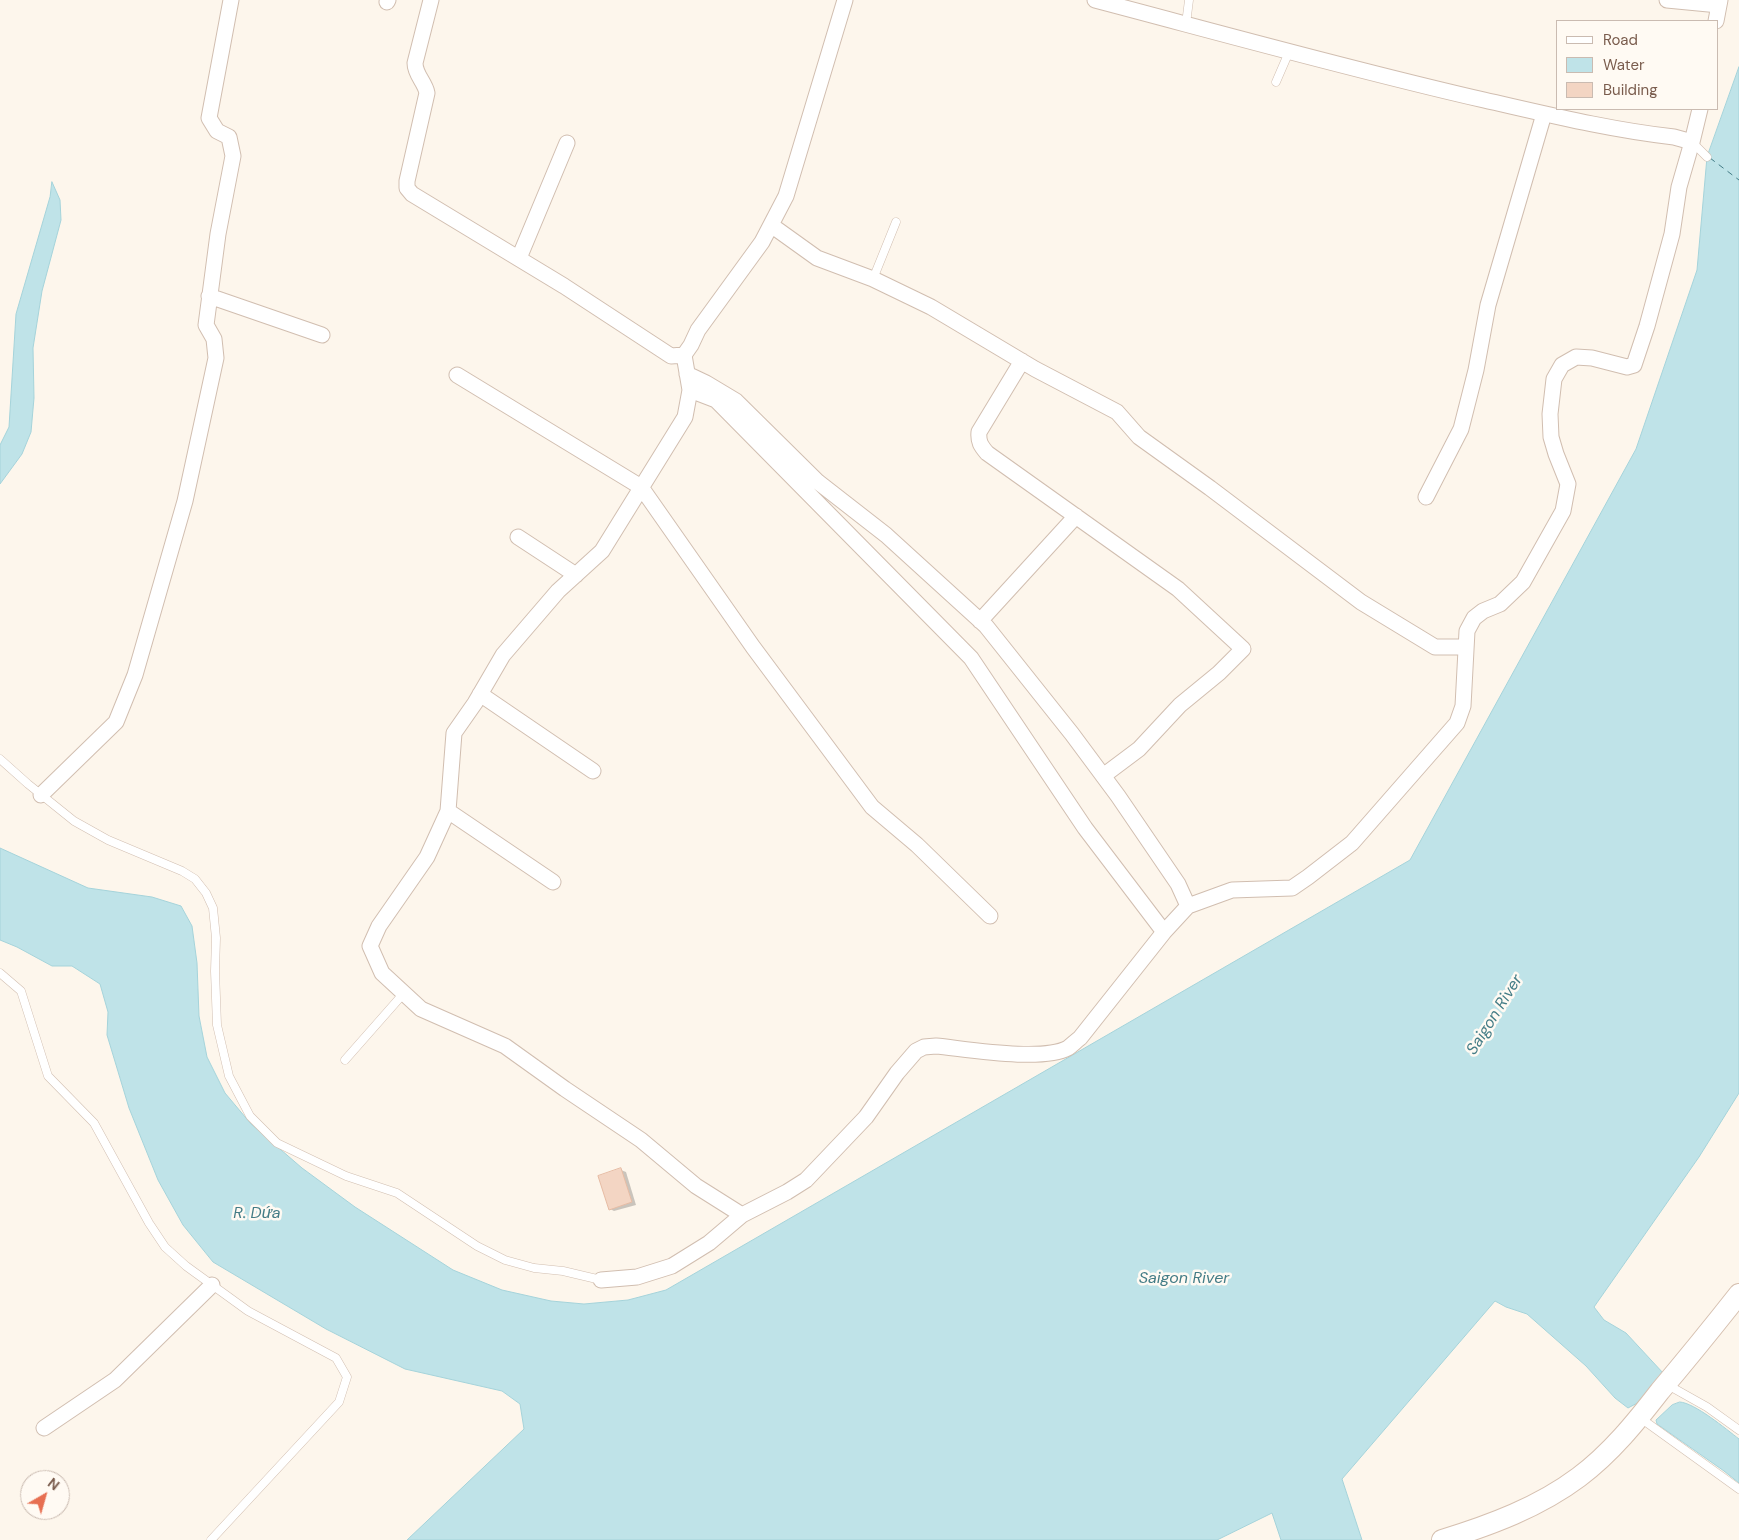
<!DOCTYPE html>
<html>
<head>
<meta charset="utf-8">
<style>
	body { margin:0 }
	#map { position:relative; width:1739px; height:1540px; overflow:hidden; background:#fdf6ec; font-family:"DM Sans",sans-serif }
	canvas { display:block }
	.legend { position:absolute; left:1556px; top:20px; width:162px; height:90px; box-sizing:border-box; background:#fffaf3; border:1px solid #cabbb1; margin:0; padding:6px 9px; list-style:none; font-size:15px; color:#7a5c4d }
	.legend li { display:flex; align-items:center; gap:10px; height:25px }
	.legend b { width:25px; border:1px solid #cabbb1 }
	.north { position:absolute; left:20px; top:1470px; width:50px; height:50px; box-sizing:border-box; background:#fffaf3; border:1px solid #cabbb1; border-radius:50%; rotate:38deg; font-size:14px; font-weight:700; line-height:20px; text-align:center; color:#7a5c4d }
	.north::after { content:''; display:block; margin:auto; width:18px; height:22px; background:#e76f51; clip-path:polygon(50% 0,100% 100%,50% 72%,0 100%) }
</style>
</head>
<body>
<div id="map">
<canvas width="1739" height="1540"></canvas>
<ul class="legend">
<li><b style="height:6px;background:#fff"></b>Road</li>
<li><b style="height:14px;background:#bfe3e8"></b>Water</li>
<li><b style="height:14px;background:#f3d5c3"></b>Building</li>
</ul>
<div class="north">N</div>
</div>
<script>
const g = document.querySelector('canvas').getContext('2d');
g.lineJoin = 'round';
function paint(path, color) { g.fillStyle = color; g.fill(path, 'evenodd'); }
function strokePath(path, color, width, dash) { g.strokeStyle = color; g.lineWidth = width; g.lineCap = dash ? 'butt' : 'round'; g.setLineDash(dash || []); g.stroke(path); }
function write(font, color, halo, rows, align = 'center') {
  g.font = font + ' "DM Sans",sans-serif'; g.lineWidth = 5; g.setLineDash([]); g.textBaseline = 'middle'; g.strokeStyle = halo; g.fillStyle = color; for (const [text, x, y, turn = 0] of rows) {
    g.save(); g.translate(x, y); g.rotate((+turn || 0) * Math.PI / 180); g.textAlign = isNaN(turn) ? turn : align; if (halo) g.strokeText(text, 0, 0); g.fillText(text, 0, 0); g.restore();
  }
}
const water = new Path2D(`
	M 1739,67 L 1739,1093 L 1699,1157 L 1594,1307 L 1604,1320 L 1626,1333 L 1664,1374 L 1643,1400 L 1628,1408 L 1615,1398 L 1586,1366 L 1527,1314 L 1506,1307 L 1495,1301 L 1342,1479 L 1362,1540 L 1281,1540 L 1272,1513 L 1217,1540 L 407,1540 L 524,1429 L 520,1404 L 502,1391 L 405,1369 L 326,1329 L 213,1262 L 183,1225 L 158,1180 L 129,1108 L 107,1035 L 108,1012 L 100,984 L 72,966 L 52,966 L 17,947 L 0,940 L 0,848 L 88,888 L 152,897 L 181,906 L 192,926 L 197,963 L 199,1016 L 207,1057 L 225,1093 L 251,1124 L 302,1168 L 355,1207 L 453,1270 L 502,1290 L 551,1301 L 584,1304 L 628,1300 L 666,1290 L 1410,860 L 1636,449 L 1697,270 L 1707,157 Z
	M 52,182 L 60,200 L 61,220 L 42,291 L 33,348 L 34,398 L 31,432 L 22,454 L 0,484 L 0,445 L 9,427 L 16,314 L 50,197 Z
	M 1680,1402 C 1695,1403 1726,1429 1739,1439 L 1739,1483 L 1724,1471 L 1657,1424 L 1656,1420 L 1672,1405 Z`);
paint(water, '#bfe3e8');
strokePath(water, '#a5d3da', 1);
paint(new Path2D(`
	M 621,1170 L 626,1172 L 636,1205 L 614,1211 L 610,1209 Z`), '#0003');
strokePath(new Path2D(`
	M 1710,158 L 1739,180`), '#437c86', 1, [6, 5]);
const building = new Path2D(`
	M 621,1168 L 632,1202 L 609,1210 L 598,1176 Z`);
paint(building, '#f3d5c3');
strokePath(building, '#e6bba3', 1);
const lane = new Path2D(`
	M 1186,24 L 1189,0
	M 1276,82 L 1289,52
	M 1692,142 L 1707,157
	M 873,279 L 896,222
	M 0,759 L 28,784 L 74,821 L 108,840 L 182,871 L 195,879 L 206,893 L 213,908 L 216,938 L 215,971 L 217,1025 L 229,1076 L 250,1116 L 277,1143 L 346,1176 L 397,1193 L 477,1246 L 505,1260 L 534,1268 L 563,1271 L 601,1280
	M 0,973 L 21,991 L 48,1076 L 94,1123 L 149,1223 L 165,1247 L 186,1266 L 248,1311 L 336,1358 L 347,1377 L 339,1402 L 211,1540
	M 345,1060 L 404,993
	M 1666,1384 L 1707,1407 L 1739,1430
	M 1639,1417 L 1739,1489`);
const street = new Path2D(`
	M 431,0 L 415,63 C 415,75 425,82 427,93 L 407,181 L 407,188 L 412,194 L 564,286 L 671,356 L 684,355 L 691,345 L 698,330 L 762,242 L 786,196 L 845,0
	M 1095,0 C 1224,34 1353,70 1484,100 C 1546,114 1610,130 1674,137 L 1692,142 L 1700,109
	M 1667,0 L 1719,5
	M 387,2 L 388,0
	M 1716,21 L 1720,0
	M 771,225 L 817,258 L 873,279 L 931,307 L 1035,369 L 1117,412 L 1139,437 L 1210,488 L 1361,602 L 1435,647 L 1466,647
	M 519,258 L 567,143
	M 209,296 L 322,335
	M 684,355 L 690,390 L 685,417 L 602,551 L 558,591 L 503,655 L 475,703 L 454,733 L 448,811 L 427,857 L 379,926 L 370,946 L 382,973 L 421,1009 L 505,1046 L 565,1089 L 641,1140 L 696,1186 L 742,1215
	M 1022,361 L 979,432 C 978,442 981,446 987,453 L 1178,589 L 1243,649 L 1219,673 L 1180,705 L 1139,749 L 1103,776
	M 687,374 L 706,383 L 736,401 L 818,482 L 886,535 L 986,626 L 1072,734 L 1118,796 L 1178,884 L 1188,906
	M 457,375 L 641,487 L 753,647 L 872,807 L 917,845 L 990,916
	M 690,390 L 716,400 L 971,658 L 1085,828 L 1164,932
	M 1426,497 L 1461,429 L 1476,370 L 1488,305 L 1544,114
	M 518,537 L 576,575
	M 980,621 L 1076,516
	M 480,694 L 593,771
	M 41,795 L 116,722 L 135,675 L 185,501 L 216,358 L 214,339 L 206,325 L 218,234 L 233,156 L 229,137 L 217,131 L 209,118 L 231,0
	M 448,811 L 553,882
	M 601,1280 L 637,1277 L 672,1266 L 709,1243 L 742,1215 L 787,1192 L 806,1180 L 866,1117 L 897,1073 L 916,1051 L 924,1047 L 936,1046 C 967,1049 1042,1062 1068,1048 C 1072,1045 1076,1041 1080,1038 L 1164,932 L 1188,906 L 1232,890 L 1292,888 L 1308,877 L 1352,843 L 1457,723 L 1463,706 L 1467,631 L 1474,618 L 1483,611 L 1500,604 L 1523,582 L 1563,511 L 1568,484 L 1556,454 L 1551,437 L 1550,414 L 1554,379 L 1562,365 L 1576,357 L 1592,358 L 1627,367 L 1634,365 L 1647,326 L 1672,234 L 1679,187 L 1692,142
	M 44,1428 L 115,1380 L 212,1285`);
const secondary = new Path2D(`
	M 1442,1540 C 1491,1525 1539,1507 1579,1477 C 1611,1453 1636,1422 1660,1391 C 1687,1359 1713,1327 1739,1294`);
strokePath(lane, '#d1beb0', 9);
strokePath(street, '#d1beb0', 17);
strokePath(secondary, '#d6c0b0', 22);
strokePath(lane, '#fff', 8);
strokePath(street, '#fff', 15);
strokePath(secondary, '#fff', 20);
write('italic 16px', '#437c86', '#fffaf3', [
	["Saigon River",1495,1015,-58],
	["R. Dứa",257,1214],
	["Saigon River",1184,1279]
]);
</script>
</body>
</html>
